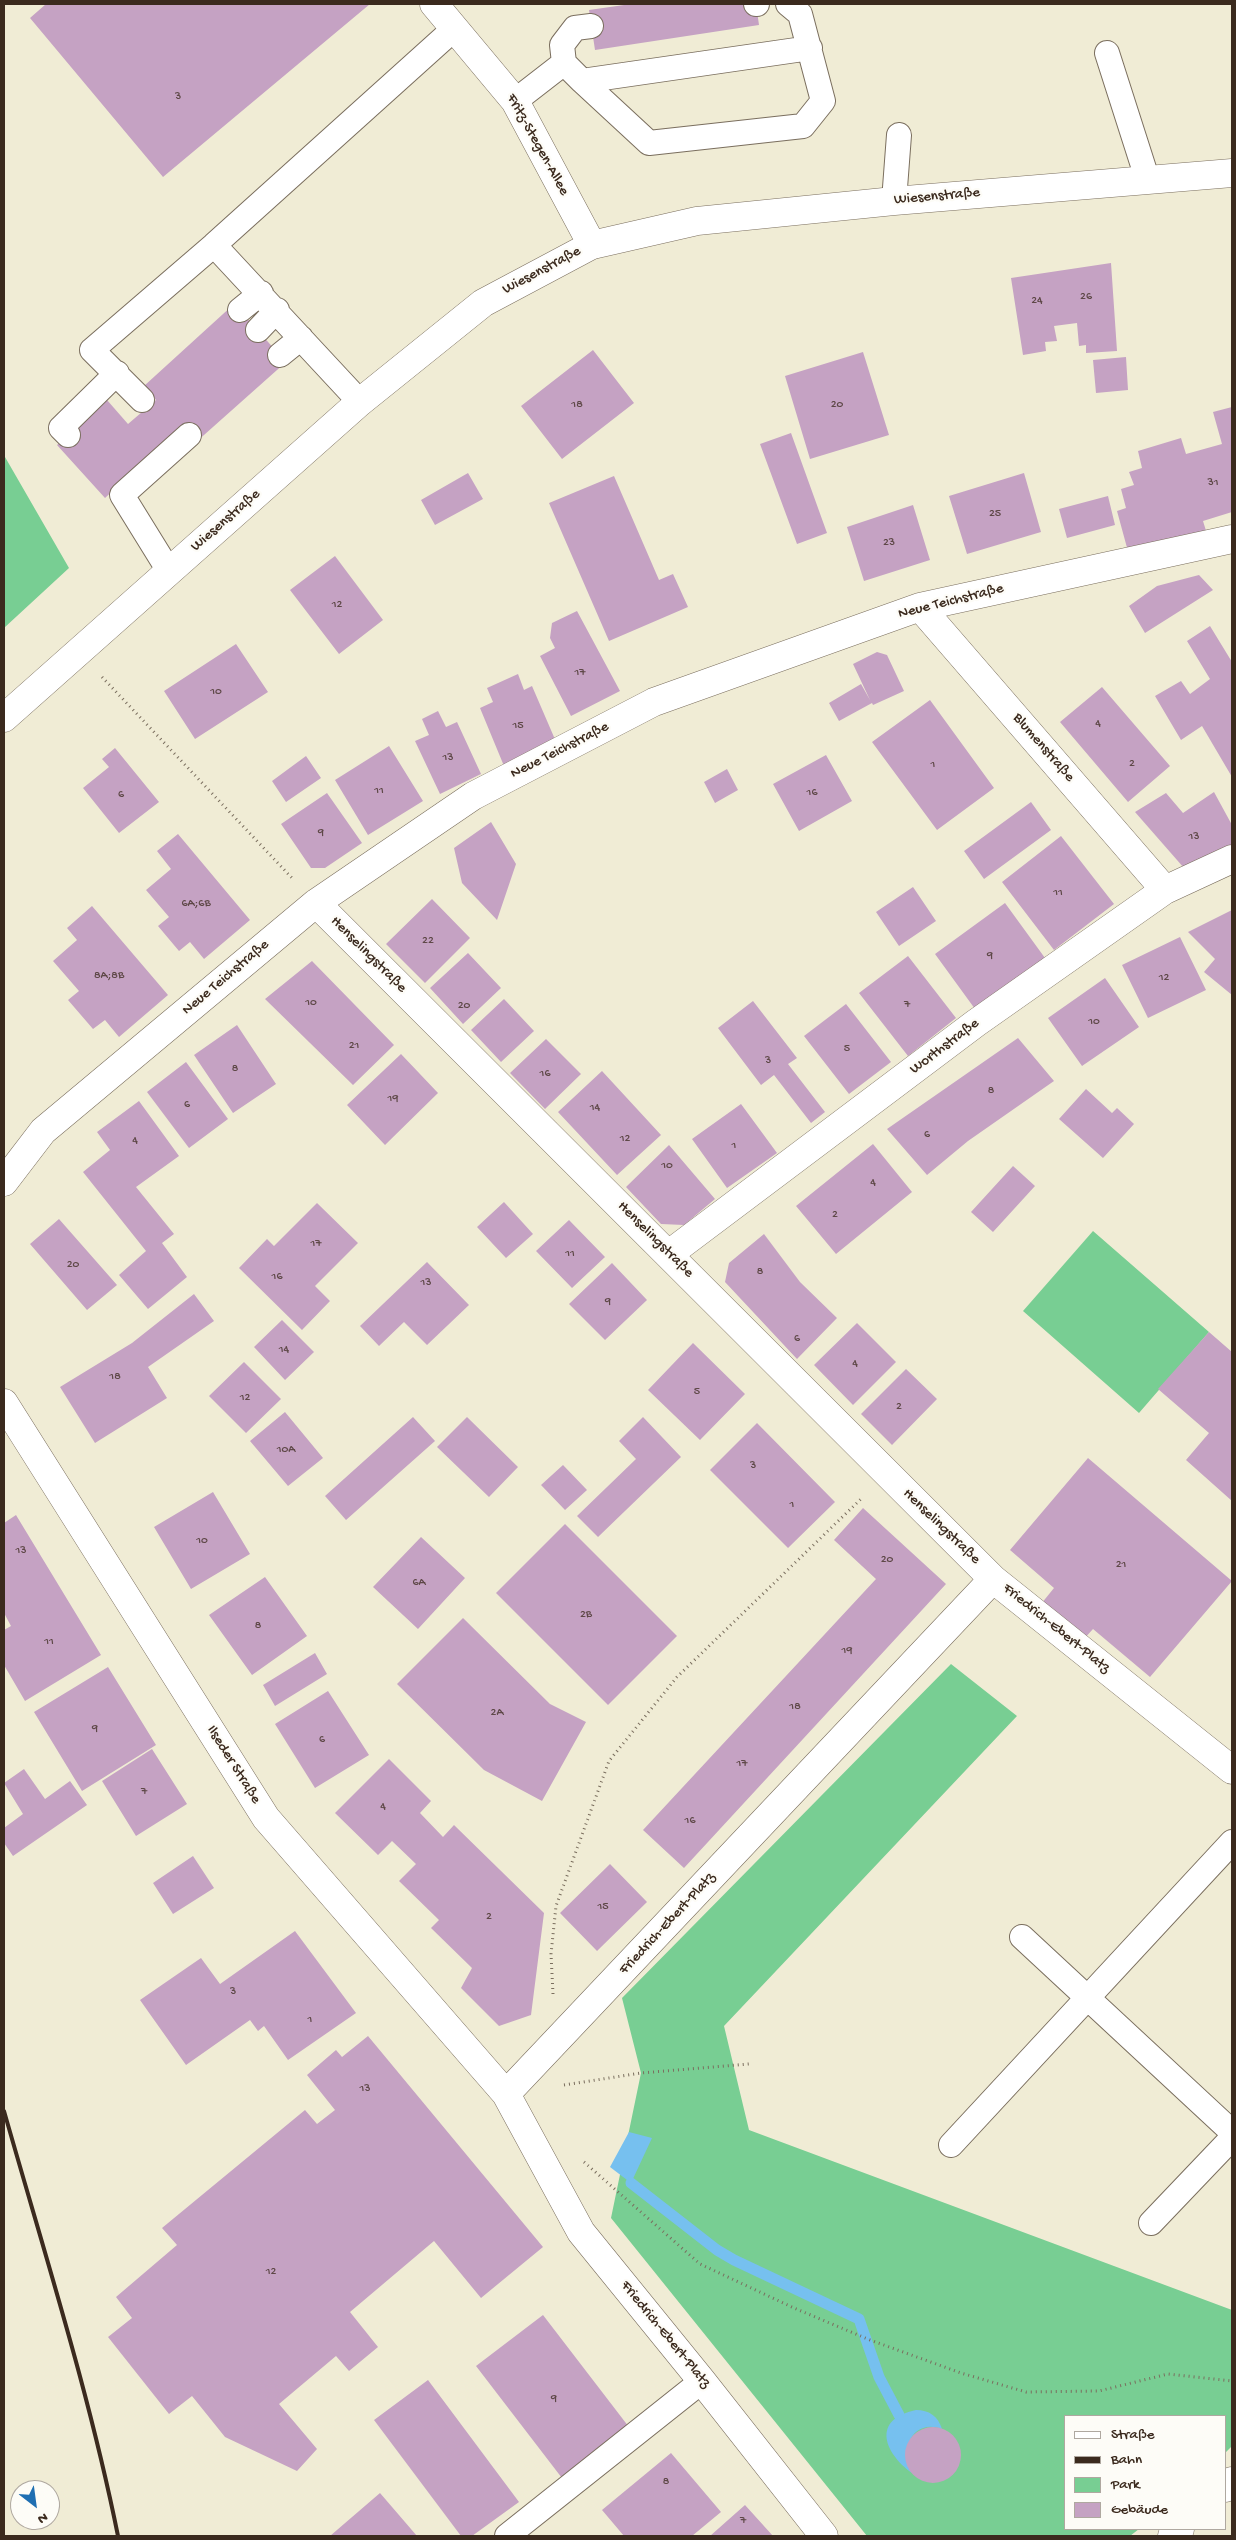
<!DOCTYPE html>
<html>
<head>
<meta charset="utf-8">
<style>
	body { margin:0 }
	#map { position:relative; width:1236px; height:2540px; overflow:hidden; background:#f0ecd5; font-family:"Gochi Hand",sans-serif }
	canvas { display:block }
	.frame { position:absolute; inset:0; border:5px solid #3b2a1e; pointer-events:none }
	.legend { position:absolute; left:1064px; top:2415px; width:162px; height:115px; box-sizing:border-box; background:#fdfcf7; border:1px solid #afa8a0; margin:0; padding:6px 9px; list-style:none; font-size:15px; color:#3b2a1e }
	.legend li { display:flex; align-items:center; gap:10px; height:25px }
	.legend b { width:25px; border:1px solid #afa8a0 }
	.north { position:absolute; left:10px; top:2480px; width:50px; height:50px; box-sizing:border-box; background:#fdfcf7; border:1px solid #afa8a0; border-radius:50%; rotate:150deg; font-size:14px; font-weight:700; line-height:20px; text-align:center; color:#3b2a1e }
	.north::after { content:''; display:block; margin:auto; width:18px; height:22px; background:#1f6fb2; clip-path:polygon(50% 0,100% 100%,50% 72%,0 100%) }
</style>
</head>
<body>
<div id="map">
<canvas width="1236" height="2540"></canvas>
<div class="frame"></div>
<ul class="legend">
<li><b style="height:6px;background:#fff"></b>Straße</li>
<li><b style="height:6px;background:#3b2a1e"></b>Bahn</li>
<li><b style="height:14px;background:#78ce93"></b>Park</li>
<li><b style="height:14px;background:#c5a2c3"></b>Gebäude</li>
</ul>
<div class="north">N</div>
</div>
<script>
const g = document.querySelector('canvas').getContext('2d');
g.lineJoin = 'round';
function paint(path, color) { g.fillStyle = color; g.fill(path, 'evenodd'); }
function strokePath(path, color, width, dash) { g.strokeStyle = color; g.lineWidth = width; g.lineCap = dash ? 'butt' : 'round'; g.setLineDash(dash || []); g.stroke(path); }
function write(font, color, halo, rows, align = 'center') {
  g.font = font + ' "Gochi Hand",sans-serif'; g.lineWidth = 4.5; g.setLineDash([]); g.textBaseline = 'middle'; g.strokeStyle = halo; g.fillStyle = color; for (const [text, x, y, turn = 0] of rows) {
    g.save(); g.translate(x, y); g.rotate((+turn || 0) * Math.PI / 180); g.textAlign = isNaN(turn) ? turn : align; if (halo) g.strokeText(text, 0, 0); g.fillText(text, 0, 0); g.restore();
  }
}
paint(new Path2D(`
	M 5,457 L 69,568 L 4,628 Z
	M 1093,1231 L 1209,1332 L 1139,1413 L 1023,1311 Z
	M 951,1664 L 1017,1716 L 724,2026 L 749,2130 L 1232,2310 L 1232,2446 L 1225,2453 L 1225,2416 L 1065,2416 L 1065,2529 L 1139,2529 L 1130,2536 L 867,2536 L 611,2218 L 641,2073 L 622,1998 Z`), '#78ce93');
paint(new Path2D(`
	M 629,2132 L 652,2138 L 631,2183 L 610,2167 Z
	M 916,2410 C 929,2410 938,2416 942,2429 C 913,2418 899,2449 912,2473 C 883,2452 872,2419 916,2410 Z`), '#76c0ef');
strokePath(new Path2D(`
	M 631,2183 L 717,2250 L 734,2260 L 859,2319 L 879,2377 L 899,2415`), '#76c0ef', 11);
paint(new Path2D(`
	M 46,4 L 370,4 L 163,177 L 30,18 Z
	M 631,4 L 756,4 L 759,25 L 595,50 L 589,10 Z
	M 1111,263 L 1117,351 L 1086,353 L 1086,345 L 1079,346 L 1077,323 L 1054,326 L 1057,341 L 1045,342 L 1046,351 L 1023,355 L 1011,278 Z
	M 234,304 L 286,362 L 195,443 L 181,427 L 105,498 L 57,445 L 107,400 L 128,424 L 156,400 L 144,386 Z
	M 593,350 L 634,403 L 562,459 L 521,406 Z
	M 863,352 L 889,435 L 810,459 L 785,376 Z
	M 1126,357 L 1128,390 L 1096,393 L 1093,360 Z
	M 1232,407 L 1232,512 L 1203,521 L 1207,534 L 1129,555 L 1117,511 L 1126,508 L 1121,489 L 1134,485 L 1129,472 L 1142,468 L 1138,451 L 1181,438 L 1186,454 L 1222,444 L 1213,412 Z
	M 791,433 L 827,533 L 797,544 L 760,444 Z
	M 468,473 L 483,499 L 435,525 L 421,500 Z
	M 1024,473 L 1041,532 L 967,554 L 949,496 Z
	M 614,476 L 659,580 L 673,574 L 688,607 L 609,641 L 549,503 Z
	M 1108,496 L 1115,525 L 1067,538 L 1059,509 Z
	M 913,505 L 930,560 L 864,581 L 847,527 Z
	M 335,556 L 383,620 L 339,654 L 290,590 Z
	M 1199,575 L 1213,590 L 1145,633 L 1129,606 L 1157,586 Z
	M 577,611 L 620,691 L 571,716 L 540,656 L 555,648 L 550,638 L 552,623 Z
	M 1210,626 L 1232,662 L 1232,777 L 1202,726 L 1181,740 L 1155,696 L 1181,681 L 1190,694 L 1210,679 L 1187,641 Z
	M 236,644 L 268,692 L 195,739 L 164,691 Z
	M 877,652 L 887,655 L 904,691 L 873,705 L 872,703 L 839,721 L 829,703 L 861,684 L 870,700 L 853,664 Z
	M 518,674 L 524,690 L 532,686 L 557,744 L 504,766 L 480,708 L 493,702 L 487,688 Z
	M 1102,687 L 1170,766 L 1128,802 L 1060,722 Z
	M 930,700 L 994,788 L 937,830 L 872,742 Z
	M 438,711 L 446,727 L 457,722 L 481,774 L 440,794 L 415,741 L 429,735 L 422,719 Z
	M 389,746 L 423,801 L 368,835 L 335,780 Z
	M 115,748 L 159,802 L 119,833 L 83,788 L 109,767 L 102,759 Z
	M 826,755 L 852,801 L 799,831 L 773,784 Z
	M 306,756 L 321,778 L 286,802 L 272,781 Z
	M 727,769 L 738,790 L 715,803 L 704,782 Z
	M 1214,792 L 1232,825 L 1232,848 L 1184,868 L 1135,812 L 1166,793 L 1183,813 Z
	M 327,793 L 362,843 L 325,868 L 311,868 L 281,824 Z
	M 1031,802 L 1051,830 L 984,879 L 964,851 Z
	M 491,822 L 516,864 L 497,920 L 462,883 L 454,848 Z
	M 178,834 L 250,920 L 204,959 L 190,942 L 179,951 L 158,926 L 169,917 L 146,890 L 171,869 L 157,851 Z
	M 1061,836 L 1114,904 L 1054,950 L 1002,882 Z
	M 913,887 L 936,921 L 899,946 L 876,912 Z
	M 432,899 L 470,938 L 425,983 L 386,944 Z
	M 1005,903 L 1045,958 L 975,1009 L 935,954 Z
	M 92,906 L 168,995 L 119,1037 L 105,1020 L 93,1029 L 68,1000 L 79,991 L 53,961 L 77,940 L 67,928 Z
	M 1232,910 L 1232,995 L 1204,972 L 1215,959 L 1188,932 Z
	M 1180,937 L 1206,990 L 1148,1018 L 1122,965 Z
	M 468,953 L 501,988 L 463,1024 L 430,988 Z
	M 908,956 L 956,1018 L 908,1056 L 859,993 Z
	M 312,961 L 394,1045 L 353,1085 L 265,999 Z
	M 1105,978 L 1139,1027 L 1082,1066 L 1048,1018 Z
	M 504,999 L 534,1031 L 501,1062 L 471,1030 Z
	M 753,1001 L 797,1058 L 788,1064 L 825,1112 L 811,1123 L 774,1075 L 761,1085 L 718,1028 Z
	M 846,1004 L 891,1062 L 849,1094 L 804,1036 Z
	M 237,1025 L 276,1084 L 233,1113 L 194,1055 Z
	M 1018,1038 L 1054,1081 L 968,1141 L 927,1175 L 887,1129 Z
	M 546,1039 L 581,1074 L 545,1109 L 510,1073 Z
	M 401,1054 L 438,1093 L 385,1145 L 347,1105 Z
	M 186,1062 L 228,1119 L 189,1148 L 147,1092 Z
	M 602,1071 L 661,1135 L 617,1175 L 558,1112 Z
	M 1086,1089 L 1112,1113 L 1117,1108 L 1134,1124 L 1103,1158 L 1059,1119 Z
	M 139,1101 L 179,1156 L 136,1187 L 174,1234 L 162,1243 L 187,1277 L 148,1309 L 119,1275 L 146,1251 L 83,1172 L 110,1150 L 97,1132 Z
	M 741,1104 L 777,1153 L 727,1188 L 692,1139 Z
	M 873,1144 L 912,1192 L 836,1254 L 796,1206 Z
	M 669,1145 L 715,1199 L 684,1225 L 661,1224 L 626,1187 Z
	M 1013,1166 L 1035,1186 L 993,1232 L 971,1212 Z
	M 504,1202 L 533,1234 L 506,1258 L 477,1227 Z
	M 317,1203 L 358,1243 L 315,1286 L 330,1301 L 302,1330 L 239,1268 L 267,1239 L 274,1246 Z
	M 59,1219 L 117,1285 L 87,1310 L 30,1244 Z
	M 569,1220 L 605,1257 L 572,1288 L 536,1251 Z
	M 764,1234 L 800,1282 L 837,1318 L 797,1359 L 725,1282 L 729,1263 Z
	M 427,1262 L 469,1305 L 427,1345 L 404,1322 L 379,1346 L 360,1326 Z
	M 612,1263 L 647,1300 L 605,1340 L 569,1304 Z
	M 194,1294 L 214,1321 L 148,1367 L 167,1398 L 95,1443 L 60,1387 L 132,1343 Z
	M 282,1320 L 314,1352 L 285,1380 L 254,1347 Z
	M 857,1323 L 896,1362 L 853,1405 L 814,1365 Z
	M 1209,1332 L 1232,1352 L 1232,1501 L 1186,1460 L 1209,1433 L 1158,1389 Z
	M 693,1343 L 745,1394 L 700,1440 L 648,1390 Z
	M 244,1362 L 281,1399 L 246,1433 L 209,1396 Z
	M 906,1369 L 937,1399 L 892,1445 L 861,1414 Z
	M 285,1412 L 323,1458 L 288,1486 L 250,1441 Z
	M 413,1417 L 435,1441 L 346,1520 L 325,1496 Z
	M 467,1417 L 518,1467 L 489,1497 L 437,1447 Z
	M 643,1417 L 681,1457 L 598,1537 L 577,1516 L 636,1459 L 619,1441 Z
	M 757,1423 L 835,1502 L 788,1548 L 710,1470 Z
	M 1088,1458 L 1232,1581 L 1150,1677 L 1093,1629 L 1083,1640 L 1041,1604 L 1054,1588 L 1010,1550 Z
	M 563,1465 L 587,1490 L 565,1510 L 541,1485 Z
	M 213,1492 L 250,1554 L 191,1589 L 154,1527 Z
	M 863,1508 L 946,1584 L 684,1868 L 643,1830 L 876,1579 L 834,1540 Z
	M 16,1515 L 101,1655 L 25,1701 L 4,1665 L 4,1630 L 11,1626 L 4,1613 L 4,1523 Z
	M 565,1524 L 677,1636 L 608,1705 L 496,1593 Z
	M 421,1537 L 465,1578 L 418,1629 L 373,1587 Z
	M 265,1577 L 307,1636 L 252,1675 L 209,1615 Z
	M 463,1618 L 550,1704 L 586,1722 L 542,1801 L 484,1770 L 397,1684 Z
	M 315,1653 L 327,1674 L 275,1706 L 263,1685 Z
	M 108,1667 L 156,1745 L 82,1791 L 34,1712 Z
	M 328,1691 L 369,1755 L 315,1788 L 275,1724 Z
	M 152,1749 L 187,1804 L 136,1836 L 102,1781 Z
	M 389,1759 L 431,1801 L 420,1813 L 443,1837 L 454,1825 L 544,1913 L 531,2015 L 499,2026 L 461,1988 L 472,1968 L 431,1928 L 439,1920 L 399,1881 L 416,1864 L 392,1841 L 378,1855 L 335,1813 Z
	M 24,1769 L 45,1799 L 70,1781 L 87,1805 L 13,1856 L 4,1843 L 4,1828 L 23,1814 L 4,1783 Z
	M 193,1856 L 214,1888 L 173,1914 L 153,1883 Z
	M 610,1864 L 647,1902 L 597,1951 L 560,1913 Z
	M 295,1931 L 356,2013 L 288,2060 L 264,2026 L 258,2031 L 250,2020 L 186,2065 L 140,2000 L 201,1958 L 220,1984 Z
	M 368,2036 L 543,2247 L 481,2298 L 434,2241 L 350,2312 L 378,2347 L 349,2371 L 336,2356 L 279,2404 L 317,2449 L 297,2471 L 225,2437 L 192,2396 L 169,2414 L 108,2337 L 132,2318 L 116,2297 L 177,2245 L 162,2228 L 305,2110 L 317,2124 L 335,2110 L 307,2075 L 336,2050 L 342,2057 Z
	M 543,2315 L 632,2431 L 565,2482 L 476,2366 Z
	M 428,2380 L 519,2502 L 472,2536 L 461,2536 L 374,2420 Z
	M905 2455a28 28 0 1 1 56 0a28 28 0 1 1-56 0Z
	M 671,2453 L 721,2512 L 692,2536 L 624,2536 L 602,2510 Z
	M 380,2493 L 417,2536 L 330,2536 Z
	M 745,2505 L 773,2536 L 710,2536 Z`), '#c5a2c3');
const service = new Path2D(`
	M 756,4 L 757,4
	M 1107,53 L 1147,178
	M 564,63 L 562,45 L 575,28 L 591,26
	M 582,81 L 649,143 L 803,126 L 823,101 L 800,14 L 788,4
	M 515,101 L 564,63 L 582,81 L 810,48
	M 894,201 L 899,135
	M 240,310 L 261,293
	M 258,330 L 277,310
	M 280,355 L 301,338
	M 142,400 L 92,350 L 214,245
	M 360,402 L 214,245 L 455,28
	M 68,435 L 61,428 L 117,373
	M 169,571 L 122,495 L 189,435
	M 1022,1937 L 1232,2132
	M 951,2145 L 1232,1842
	M 1151,2223 L 1232,2138
	M 507,2536 L 702,2381`);
const minor = new Path2D(`
	M 434,4 L 515,101 L 592,245
	M 920,607 L 1165,890
	M 316,903 L 993,1579 L 1232,1770
	M 4,1182 L 43,1131 L 316,903 L 473,796 L 654,702 L 920,607 L 1232,539
	M 669,1254 L 976,1023 L 1165,890 L 1232,859
	M 4,1403 L 266,1818 L 506,2094 L 581,2232 L 702,2381 L 824,2536
	M 506,2094 L 993,1579
	M 1225,2488 L 1232,2481
	M 1172,2536 L 1180,2529`);
const tertiary = new Path2D(`
	M 4,718 L 360,402 L 483,303 L 592,245 L 697,221 L 894,201 L 1232,173`);
strokePath(service, '#7a6e5e', 26);
strokePath(minor, '#7a6e5e', 29);
strokePath(tertiary, '#7a6e5e', 29);
strokePath(new Path2D(`
	M 102,677 L 292,878
	M 553,1994 L 551,1954 L 556,1906 L 609,1761 L 677,1677 L 863,1497
	M 564,2085 L 641,2073 L 749,2064
	M 584,2162 L 700,2264 L 794,2308 L 870,2340 L 961,2373 L 1026,2392 L 1099,2391 L 1168,2374 L 1232,2381`), '#7a6e5e', 3, [1, 4]);
strokePath(service, '#fff', 24);
strokePath(minor, '#fff', 28);
strokePath(tertiary, '#fff', 28);
strokePath(new Path2D(`
	M 4,2111 C 44,2252 89,2392 118,2536`), '#3b2a1e', 4);
write('12px', '#5e4847', null, [
	["3",178,97],
	["26",1086,297],
	["24",1037,301],
	["18",577,405],
	["20",837,405],
	["31",1213,483],
	["25",995,514],
	["23",889,543],
	["12",337,605],
	["17",580,673],
	["10",216,692],
	["4",1098,724],
	["15",518,726],
	["13",448,758],
	["2",1132,764],
	["1",933,765],
	["11",379,791],
	["16",812,793],
	["6",121,795],
	["9",321,833],
	["13",1194,837],
	["11",1058,893],
	["6A;6B",196,904],
	["22",428,941],
	["9",990,956],
	["8A;8B",109,976],
	["12",1164,978],
	["10",311,1003],
	["7",907,1005],
	["20",464,1006],
	["10",1094,1022],
	["21",354,1046],
	["5",847,1049],
	["3",768,1061],
	["8",235,1069],
	["16",545,1074],
	["8",991,1091],
	["19",393,1099],
	["6",187,1105],
	["14",595,1108],
	["6",927,1135],
	["12",625,1139],
	["4",135,1141],
	["1",734,1146],
	["10",667,1166],
	["4",873,1183],
	["2",835,1215],
	["17",316,1244],
	["11",570,1254],
	["20",73,1265],
	["8",760,1272],
	["16",277,1277],
	["13",426,1283],
	["9",608,1302],
	["6",797,1339],
	["14",284,1350],
	["4",855,1364],
	["18",115,1377],
	["5",697,1392],
	["12",245,1398],
	["2",899,1407],
	["10A",286,1450],
	["3",753,1466],
	["1",792,1505],
	["10",202,1541],
	["13",21,1551],
	["20",887,1560],
	["21",1121,1565],
	["6A",419,1583],
	["2B",586,1615],
	["8",258,1626],
	["11",49,1642],
	["19",847,1651],
	["18",795,1707],
	["2A",497,1713],
	["9",95,1729],
	["6",322,1740],
	["17",742,1764],
	["7",144,1792],
	["4",383,1807],
	["16",690,1821],
	["15",603,1907],
	["2",489,1917],
	["3",233,1992],
	["1",310,2020],
	["13",365,2089],
	["12",271,2272],
	["9",554,2399],
	["8",666,2482],
	["7",743,2521]
]);
write('15px', '#3b2a1e', '#fdfcf7', [
	["Fritz-Stegen-Allee",537,145,61],
	["Wiesenstraße",937,197,-5],
	["Wiesenstraße",542,271,-28],
	["Wiesenstraße",226,521,-41],
	["Neue Teichstraße",951,602,-14],
	["Blumenstraße",1043,748,49],
	["Neue Teichstraße",560,751,-27],
	["Henselingstraße",368,955,45],
	["Neue Teichstraße",226,978,-40],
	["Worthstraße",945,1047,-37],
	["Henselingstraße",655,1240,45],
	["Henselingstraße",941,1527,44],
	["Friedrich-Ebert-Platz",1056,1629,39],
	["Ilseder Straße",233,1765,58],
	["Friedrich-Ebert-Platz",668,1924,-47],
	["Friedrich-Ebert-Platz",665,2335,51]
]);
</script>
</body>
</html>
